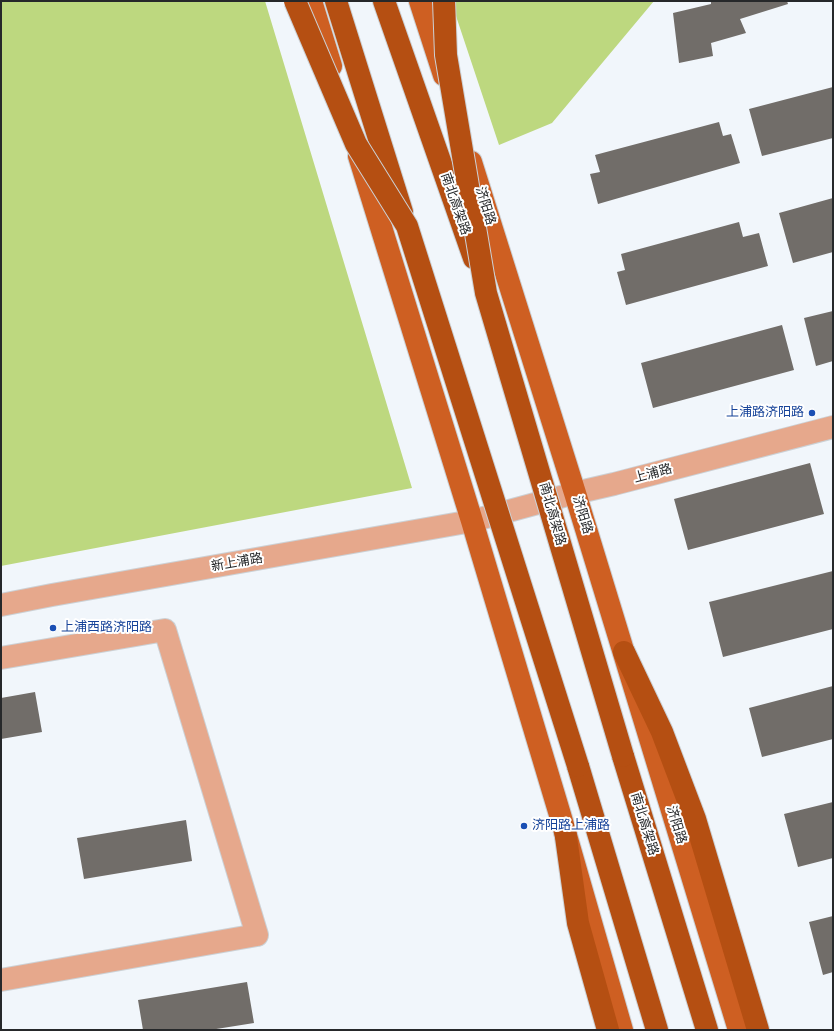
<!DOCTYPE html>
<html>
<head>
<meta charset="utf-8">
<style>
	body { margin:0 }
	#map { position:relative; width:834px; height:1031px; overflow:hidden; background:#f1f6fb; font-family:"Varela Round",sans-serif }
	canvas { display:block }
	.frame { position:absolute; inset:0; border:2px solid #26282a; pointer-events:none }
</style>
</head>
<body>
<div id="map">
<canvas width="834" height="1031"></canvas>
<div class="frame"></div>
</div>
<script>
const g = document.querySelector('canvas').getContext('2d');
g.lineJoin = 'round';
function paint(path, color) { g.fillStyle = color; g.fill(path, 'evenodd'); }
function strokePath(path, color, width, dash) { g.strokeStyle = color; g.lineWidth = width; g.lineCap = dash ? 'butt' : 'round'; g.setLineDash(dash || []); g.stroke(path); }
function write(font, color, halo, rows, align = 'center') {
  g.font = font + ' "Varela Round","Noto Sans SC",sans-serif'; g.lineWidth = 4; g.setLineDash([]); g.textBaseline = 'middle'; g.strokeStyle = halo; g.fillStyle = color; for (const [text, x, y, turn = 0] of rows) {
    g.save(); g.translate(x, y); g.rotate((+turn || 0) * Math.PI / 180); g.textAlign = isNaN(turn) ? turn : align; if (halo) g.strokeText(text, 0, 0); g.fillText(text, 0, 0); g.restore();
  }
}
paint(new Path2D(`
	M 1,1 L 265,1 L 412,488 L 1,566 Z
	M 451,1 L 654,1 L 552,123 L 499,145 Z`), '#bdd87f');
paint(new Path2D(`
	M 711,1 L 787,1 L 788,4 L 740,19 L 746,33 L 711,43 L 713,56 L 679,63 L 673,13 L 711,4 Z
	M 833,87 L 833,138 L 762,156 L 749,109 Z
	M 719,122 L 723,136 L 731,134 L 740,163 L 598,204 L 590,174 L 600,172 L 595,155 Z
	M 833,198 L 833,252 L 793,263 L 779,213 Z
	M 739,222 L 743,237 L 759,233 L 768,266 L 626,305 L 617,272 L 625,270 L 621,254 Z
	M 833,311 L 833,361 L 816,366 L 804,318 Z
	M 782,325 L 794,370 L 653,408 L 641,363 Z
	M 810,463 L 824,514 L 688,550 L 674,499 Z
	M 833,571 L 833,629 L 723,657 L 709,602 Z
	M 833,686 L 833,739 L 762,757 L 749,708 Z
	M 35,692 L 42,732 L 1,739 L 1,698 Z
	M 833,802 L 833,858 L 798,867 L 784,814 Z
	M 186,820 L 192,861 L 84,879 L 77,838 Z
	M 833,916 L 833,972 L 823,975 L 809,922 Z
	M 247,982 L 254,1023 L 210,1030 L 143,1030 L 138,1000 Z`), '#716d69');
const minor = new Path2D(`
	M 1,605 L 52,595 L 472,521 L 575,493 L 614,484 L 833,427
	M 1,658 L 165,630 L 257,935 L 1,980`);
const major = new Path2D(`
	M 311,1 L 331,66
	M 420,1 L 444,75
	M 359,156 L 472,521 L 561,818 L 622,1030
	M 471,162 L 575,493 L 739,1030`);
const highway = new Path2D(`
	M 336,1 L 402,212
	M 384,1 L 474,258
	M 624,652 L 662,732 L 695,819 L 758,1030
	M 623,756 L 707,1030
	M 578,766 L 657,1030
	M 565,830 L 578,923 L 608,1030`);
strokePath(minor, '#ccd1d5', 24);
strokePath(major, '#ccd1d5', 24);
strokePath(highway, '#ccd1d5', 24);
strokePath(minor, '#e6a88c', 22);
strokePath(major, '#ce5f22', 22);
strokePath(highway, '#b54f12', 22);
const highwayBridge = new Path2D(`
	M 295,1 L 356,144 L 407,226 L 578,766
	M 444,1 L 446,55 L 486,293 L 623,756`);
strokePath(highwayBridge, '#ccd1d5', 24, []);
strokePath(highwayBridge, '#b54f12', 22);
for (const [x, y, r, color] of [
	[812,413,4,"#1a4fb4"],
	[53,628,4,"#1a4fb4"],
	[524,826,4,"#1a4fb4"]
]) { const dot = new Path2D(); dot.arc(x, y, r, 0, 2 * Math.PI); g.fillStyle = color; g.fill(dot); strokePath(dot, '#fff', 1.5); }
write('13px', '#26282a', '#fff', [
	["南北高架路",455,204,71],
	["济阳路",485,206,73],
	["上浦路",653,474,-15],
	["南北高架路",552,514,74],
	["济阳路",582,515,73],
	["新上浦路",237,563,-10],
	["南北高架路",644,824,73],
	["济阳路",676,825,73]
]);
write('13px', '#164399', '#fff', [
	["上浦路济阳路",804,413,"right"],
	["上浦西路济阳路",61,628],
	["济阳路上浦路",532,826]
], 'left');
</script>
</body>
</html>
